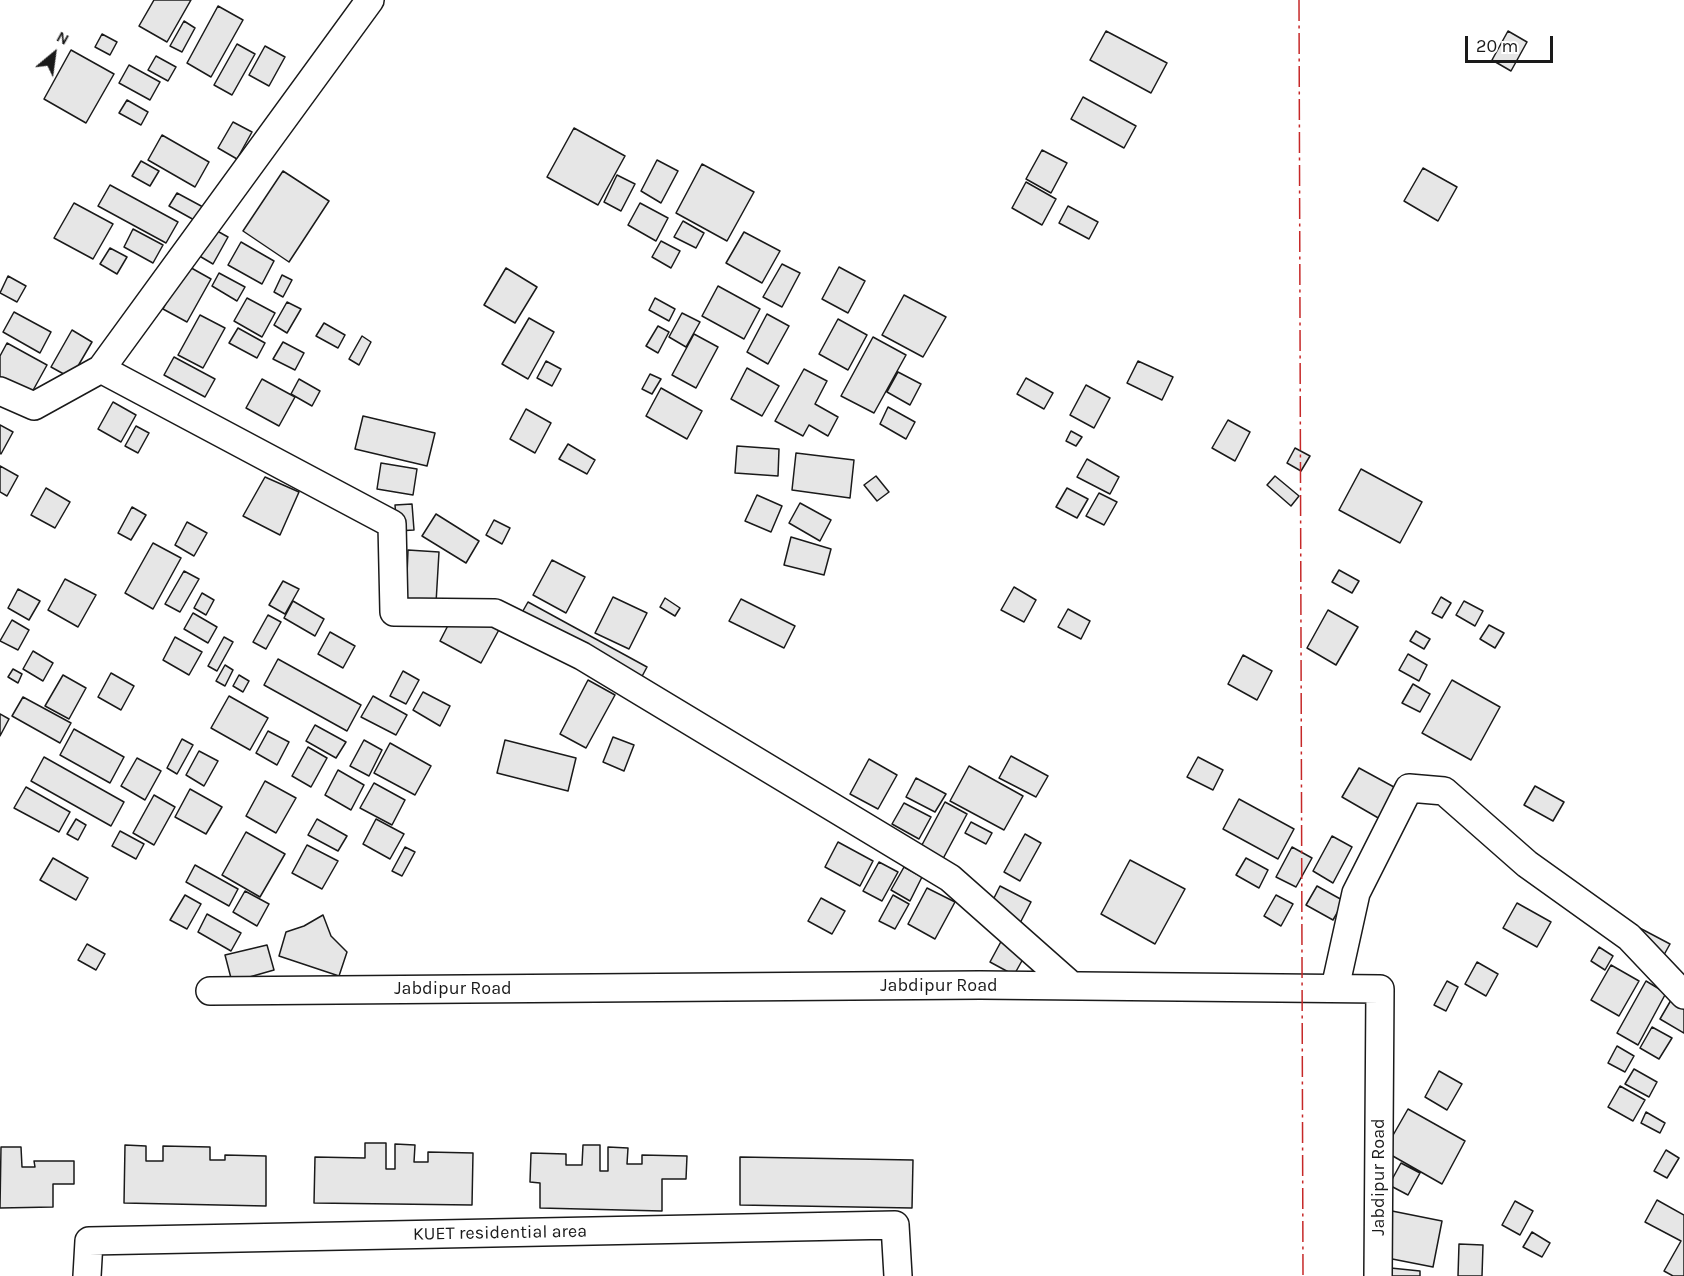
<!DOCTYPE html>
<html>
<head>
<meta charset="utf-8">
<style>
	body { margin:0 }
	#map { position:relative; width:1684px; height:1276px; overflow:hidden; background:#fff; font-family:Karla,sans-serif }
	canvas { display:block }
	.north { position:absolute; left:24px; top:24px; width:60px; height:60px; -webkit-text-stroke:4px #fff; paint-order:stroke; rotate:29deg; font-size:16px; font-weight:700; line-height:24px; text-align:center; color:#1a1a1a }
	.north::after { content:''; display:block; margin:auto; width:21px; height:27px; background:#1a1a1a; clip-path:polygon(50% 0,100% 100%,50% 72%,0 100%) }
	.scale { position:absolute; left:1465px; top:36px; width:88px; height:27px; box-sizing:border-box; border:3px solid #1a1a1a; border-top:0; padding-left:8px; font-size:18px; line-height:21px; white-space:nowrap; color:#1a1a1a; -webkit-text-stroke:4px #fff; paint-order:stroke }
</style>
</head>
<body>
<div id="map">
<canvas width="1684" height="1276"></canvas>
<div class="north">N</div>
<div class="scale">20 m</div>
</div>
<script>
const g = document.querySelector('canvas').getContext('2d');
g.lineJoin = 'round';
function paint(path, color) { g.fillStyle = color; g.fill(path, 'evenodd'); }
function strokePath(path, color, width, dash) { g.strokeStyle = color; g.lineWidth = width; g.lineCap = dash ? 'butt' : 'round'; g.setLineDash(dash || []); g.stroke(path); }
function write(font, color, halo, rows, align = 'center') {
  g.font = font + ' Karla,sans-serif'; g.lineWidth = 4.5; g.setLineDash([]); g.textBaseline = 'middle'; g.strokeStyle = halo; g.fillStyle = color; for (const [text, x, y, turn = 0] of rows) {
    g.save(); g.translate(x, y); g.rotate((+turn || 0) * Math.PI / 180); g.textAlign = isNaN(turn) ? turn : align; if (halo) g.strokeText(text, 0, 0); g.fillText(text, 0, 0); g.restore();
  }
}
const building = new Path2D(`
	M 154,0 L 191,0 L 167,42 L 139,26 Z
	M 218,6 L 243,20 L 211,77 L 187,63 Z
	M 184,21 L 195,28 L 182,52 L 170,46 Z
	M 1106,31 L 1167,63 L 1151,93 L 1090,60 Z
	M 1508,31 L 1527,42 L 1511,71 L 1492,60 Z
	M 102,34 L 117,42 L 110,55 L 95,47 Z
	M 237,44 L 255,54 L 232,95 L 214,85 Z
	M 265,46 L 285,57 L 269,86 L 249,75 Z
	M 71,50 L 114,74 L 86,123 L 44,99 Z
	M 156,56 L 176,67 L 168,81 L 148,70 Z
	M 129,65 L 160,82 L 150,100 L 119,83 Z
	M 1083,97 L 1136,126 L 1124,148 L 1071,119 Z
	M 127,100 L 148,112 L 141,125 L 119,113 Z
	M 233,122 L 252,132 L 237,159 L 218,148 Z
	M 574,128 L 625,156 L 598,205 L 547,177 Z
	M 162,135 L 209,162 L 195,187 L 148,160 Z
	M 1042,150 L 1067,163 L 1051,193 L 1026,179 Z
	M 657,160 L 678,171 L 661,203 L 641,191 Z
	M 141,161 L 159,171 L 150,186 L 132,176 Z
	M 702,164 L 754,192 L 727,241 L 676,213 Z
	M 1423,168 L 1457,187 L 1438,221 L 1404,201 Z
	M 283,171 L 329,201 L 289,262 L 243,231 Z
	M 617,175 L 635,184 L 621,211 L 604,202 Z
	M 1026,182 L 1056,199 L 1042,225 L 1012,208 Z
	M 110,185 L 178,222 L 166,243 L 98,206 Z
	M 177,193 L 203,207 L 196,221 L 169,206 Z
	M 74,203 L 113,224 L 93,259 L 54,238 Z
	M 640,203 L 668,218 L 656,241 L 628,225 Z
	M 1068,206 L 1098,222 L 1089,239 L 1059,223 Z
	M 683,221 L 704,233 L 696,248 L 674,237 Z
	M 210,227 L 228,237 L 213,264 L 196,254 Z
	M 133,229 L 163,245 L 153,263 L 124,247 Z
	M 744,232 L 780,251 L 762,283 L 726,263 Z
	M 661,241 L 680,251 L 671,268 L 652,257 Z
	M 241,242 L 274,261 L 262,284 L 228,265 Z
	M 110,248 L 127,257 L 117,274 L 100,264 Z
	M 782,264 L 800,273 L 782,307 L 763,297 Z
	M 186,265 L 211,279 L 187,322 L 163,309 Z
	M 839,267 L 865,281 L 848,313 L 822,299 Z
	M 506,268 L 537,287 L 515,323 L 484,305 Z
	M 219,273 L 245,287 L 237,301 L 212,286 Z
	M 282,275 L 292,280 L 283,297 L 274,292 Z
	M 8,276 L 26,286 L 17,302 L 0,293 Z
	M 718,286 L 760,309 L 744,339 L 702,316 Z
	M 904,295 L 946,317 L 923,357 L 882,335 Z
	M 247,298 L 275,313 L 262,337 L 234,321 Z
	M 655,298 L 675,309 L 669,321 L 649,310 Z
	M 287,302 L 301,309 L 287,333 L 274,325 Z
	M 14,312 L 51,332 L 40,353 L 3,332 Z
	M 682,313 L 700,322 L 686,347 L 669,337 Z
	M 767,314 L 789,326 L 768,364 L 747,352 Z
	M 200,315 L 225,328 L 203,368 L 178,355 Z
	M 529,318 L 554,332 L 528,379 L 502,364 Z
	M 838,319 L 867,335 L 848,370 L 819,354 Z
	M 324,323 L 345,335 L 338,348 L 316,336 Z
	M 658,326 L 669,332 L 658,353 L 646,346 Z
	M 238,328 L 265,343 L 257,358 L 229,343 Z
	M 72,330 L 92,342 L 71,378 L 51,367 Z
	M 694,334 L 718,347 L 696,388 L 672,375 Z
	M 362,336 L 371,342 L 359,365 L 349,359 Z
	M 873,337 L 906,355 L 874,413 L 841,396 Z
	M 283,342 L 304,353 L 295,370 L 273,359 Z
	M 7,343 L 47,365 L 31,394 L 0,377 L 0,356 Z
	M 174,357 L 215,379 L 205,397 L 164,375 Z
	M 546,361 L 561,369 L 552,386 L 537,378 Z
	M 1138,361 L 1173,377 L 1162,400 L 1127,383 Z
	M 747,368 L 779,386 L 762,416 L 731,399 Z
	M 804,369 L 827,381 L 815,404 L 838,417 L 828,436 L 809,425 L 803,436 L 775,421 Z
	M 898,372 L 921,384 L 910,405 L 887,392 Z
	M 650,374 L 661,379 L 652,394 L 642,389 Z
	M 1026,378 L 1053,393 L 1044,409 L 1017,394 Z
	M 262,379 L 295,397 L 279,426 L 246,408 Z
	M 299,379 L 320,391 L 312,406 L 291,394 Z
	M 1086,385 L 1110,398 L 1094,428 L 1070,415 Z
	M 661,388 L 702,411 L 687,439 L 646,416 Z
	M 113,402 L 136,415 L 121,442 L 98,429 Z
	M 888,407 L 915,422 L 906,439 L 880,424 Z
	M 526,409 L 551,423 L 535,453 L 510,439 Z
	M 363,416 L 435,433 L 427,466 L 355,449 Z
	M 1228,420 L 1250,432 L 1235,461 L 1212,448 Z
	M 0,425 L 13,432 L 1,454 L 0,453 Z
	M 136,426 L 149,433 L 138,453 L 125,446 Z
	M 1071,431 L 1082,437 L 1076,446 L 1066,441 Z
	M 568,444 L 595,460 L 587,474 L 559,459 Z
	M 737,446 L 779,449 L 778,476 L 735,473 Z
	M 1295,448 L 1310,456 L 1301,471 L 1287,463 Z
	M 796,453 L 854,460 L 850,498 L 792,490 Z
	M 1087,459 L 1119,477 L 1110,494 L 1077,477 Z
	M 381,463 L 417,469 L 413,495 L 377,489 Z
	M 0,466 L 18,476 L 7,496 L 0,492 Z
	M 1361,469 L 1422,502 L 1400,543 L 1339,510 Z
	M 876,476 L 889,492 L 877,501 L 864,485 Z
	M 1275,476 L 1299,496 L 1291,506 L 1267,485 Z
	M 265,477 L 299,492 L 280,535 L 243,516 Z
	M 46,488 L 70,502 L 55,528 L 31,515 Z
	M 1067,488 L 1088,499 L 1077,518 L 1056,507 Z
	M 1099,493 L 1117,502 L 1104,525 L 1086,516 Z
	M 757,495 L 782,506 L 771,532 L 745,521 Z
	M 800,503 L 831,520 L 820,541 L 789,523 Z
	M 412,504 L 414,530 L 397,531 L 395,505 Z
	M 132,507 L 146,515 L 131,540 L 118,533 Z
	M 436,514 L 479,541 L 466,563 L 422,536 Z
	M 494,520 L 510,528 L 502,544 L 486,535 Z
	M 187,522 L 207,533 L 194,556 L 175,545 Z
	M 791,537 L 831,549 L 824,575 L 784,565 Z
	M 153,543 L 181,558 L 153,609 L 125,593 Z
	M 408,550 L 439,552 L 436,603 L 406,601 Z
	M 552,560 L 585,577 L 566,613 L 533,595 Z
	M 1339,570 L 1359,581 L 1352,593 L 1332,582 Z
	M 184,571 L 199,579 L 180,612 L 165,604 Z
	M 65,579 L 96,595 L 78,627 L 48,610 Z
	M 283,581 L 299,589 L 285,614 L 269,605 Z
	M 1014,587 L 1036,600 L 1024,622 L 1001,610 Z
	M 18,589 L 40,601 L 29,620 L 8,608 Z
	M 202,593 L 214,600 L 206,615 L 194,608 Z
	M 613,597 L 647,613 L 629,649 L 595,633 Z
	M 1441,597 L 1451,603 L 1442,618 L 1432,613 Z
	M 665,598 L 680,608 L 675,616 L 660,607 Z
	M 741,599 L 795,626 L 784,648 L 729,621 Z
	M 293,601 L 324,619 L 315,636 L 284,618 Z
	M 1464,601 L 1483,611 L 1475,626 L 1456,615 Z
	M 528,602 L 647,667 L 631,697 L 511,632 Z
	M 459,604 L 501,626 L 481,663 L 440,641 Z
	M 1068,609 L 1090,621 L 1081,639 L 1058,627 Z
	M 1328,610 L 1358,627 L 1336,665 L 1307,648 Z
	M 193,613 L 217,627 L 208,643 L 184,629 Z
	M 268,615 L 281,622 L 266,649 L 253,642 Z
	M 12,620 L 29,630 L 18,650 L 0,641 Z
	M 1489,625 L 1504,633 L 1495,648 L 1480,639 Z
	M 1416,631 L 1430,639 L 1424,649 L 1410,641 Z
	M 330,632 L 355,646 L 343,668 L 318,654 Z
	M 175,637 L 202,652 L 189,675 L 163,660 Z
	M 224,637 L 233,642 L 217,671 L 208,666 Z
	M 33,651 L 53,663 L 43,681 L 23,669 Z
	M 1408,654 L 1427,665 L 1419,681 L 1399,670 Z
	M 1243,655 L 1272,671 L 1257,700 L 1228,684 Z
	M 278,659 L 361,705 L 347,731 L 264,685 Z
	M 225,665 L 233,670 L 225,686 L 216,681 Z
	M 13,669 L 22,674 L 18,683 L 8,677 Z
	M 403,671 L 419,680 L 406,704 L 390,696 Z
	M 111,673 L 134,686 L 121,710 L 98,697 Z
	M 63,675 L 86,688 L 69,719 L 45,706 Z
	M 239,675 L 249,681 L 243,692 L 233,686 Z
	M 588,680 L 615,695 L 586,748 L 560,734 Z
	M 1452,680 L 1500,707 L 1471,760 L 1422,733 Z
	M 1413,684 L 1430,694 L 1420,712 L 1402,703 Z
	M 423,692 L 450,706 L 440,726 L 413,710 Z
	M 229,696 L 268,718 L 250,750 L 211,728 Z
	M 373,696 L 407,715 L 396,735 L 361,717 Z
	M 23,697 L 71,723 L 60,743 L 12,716 Z
	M 0,714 L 9,719 L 0,736 Z
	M 315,725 L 346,742 L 336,758 L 306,741 Z
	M 74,729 L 124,757 L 110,783 L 60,755 Z
	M 268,731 L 289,742 L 277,765 L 256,753 Z
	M 613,737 L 634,745 L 624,771 L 603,762 Z
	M 182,739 L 193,745 L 177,774 L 167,768 Z
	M 364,740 L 382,750 L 369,776 L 350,766 Z
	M 505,740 L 576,758 L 568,791 L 497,773 Z
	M 390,743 L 431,766 L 415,795 L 374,773 Z
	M 308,747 L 327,758 L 311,787 L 292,776 Z
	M 199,751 L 218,761 L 204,786 L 186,775 Z
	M 1011,756 L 1048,776 L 1036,797 L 999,778 Z
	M 44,757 L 124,802 L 111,826 L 31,781 Z
	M 1198,757 L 1223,770 L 1213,790 L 1187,777 Z
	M 137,758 L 161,771 L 145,800 L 121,786 Z
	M 869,759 L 897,775 L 878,809 L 850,794 Z
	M 969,766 L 1023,796 L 1004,830 L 950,801 Z
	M 1359,768 L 1405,793 L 1387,823 L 1342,797 Z
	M 338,770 L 364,785 L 351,810 L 325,795 Z
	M 916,778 L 946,794 L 935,812 L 906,797 Z
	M 265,781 L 296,798 L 276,833 L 246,816 Z
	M 374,783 L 405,800 L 392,825 L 360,808 Z
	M 1535,786 L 1564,802 L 1553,821 L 1524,805 Z
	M 26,787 L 70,812 L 59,832 L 14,808 Z
	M 190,789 L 222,807 L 206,834 L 175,817 Z
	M 154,795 L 175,807 L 154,845 L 133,833 Z
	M 1239,799 L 1294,829 L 1278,859 L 1223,829 Z
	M 945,802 L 967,814 L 938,868 L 916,856 Z
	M 904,803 L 931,817 L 919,839 L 892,824 Z
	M 76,819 L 86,825 L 78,840 L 67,834 Z
	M 317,819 L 347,836 L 338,851 L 308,835 Z
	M 376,819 L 404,834 L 390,859 L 363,844 Z
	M 971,822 L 992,833 L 986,844 L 965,833 Z
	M 120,831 L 144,844 L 136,859 L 112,846 Z
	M 246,832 L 285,854 L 260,897 L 222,875 Z
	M 1025,834 L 1041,843 L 1020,881 L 1004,872 Z
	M 1332,836 L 1352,847 L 1333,883 L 1313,871 Z
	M 838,842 L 873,861 L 860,886 L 825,867 Z
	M 307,845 L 338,861 L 322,889 L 292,873 Z
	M 405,847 L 415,852 L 402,876 L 392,871 Z
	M 1292,847 L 1312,858 L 1296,887 L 1276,877 Z
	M 53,858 L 88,878 L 76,900 L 40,880 Z
	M 1246,858 L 1268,870 L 1259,888 L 1236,875 Z
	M 1130,860 L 1185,889 L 1155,944 L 1101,914 Z
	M 879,862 L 898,872 L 882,901 L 863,891 Z
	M 195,865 L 238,889 L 229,906 L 186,882 Z
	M 904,867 L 922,877 L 910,901 L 891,890 Z
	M 1000,886 L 1031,902 L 1019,925 L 989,908 Z
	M 1317,886 L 1344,901 L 1333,920 L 1306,905 Z
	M 927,888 L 955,902 L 935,939 L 908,924 Z
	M 245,891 L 269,904 L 257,926 L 233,912 Z
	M 185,895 L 201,904 L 187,929 L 170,920 Z
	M 893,895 L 909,904 L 895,929 L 879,921 Z
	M 1276,895 L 1293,904 L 1281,926 L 1264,916 Z
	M 821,898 L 845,911 L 832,934 L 808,921 Z
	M 1517,903 L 1551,922 L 1537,947 L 1503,928 Z
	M 207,914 L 241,933 L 231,951 L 198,932 Z
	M 323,915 L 331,936 L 347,952 L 339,976 L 279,956 L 286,932 L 304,926 Z
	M 1634,925 L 1670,944 L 1660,962 Z
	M 1004,936 L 1028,950 L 1014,975 L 990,962 Z
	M 87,944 L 105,954 L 96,970 L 78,960 Z
	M 267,945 L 274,970 L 232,982 L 225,955 Z
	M 1599,947 L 1613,956 L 1605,970 L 1591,961 Z
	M 1477,962 L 1498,974 L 1486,996 L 1465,984 Z
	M 1611,965 L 1639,981 L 1619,1016 L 1591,1000 Z
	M 1447,981 L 1458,987 L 1446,1011 L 1434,1005 Z
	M 1646,981 L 1666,993 L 1638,1045 L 1617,1033 Z
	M 1674,995 L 1684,1000 L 1684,1033 L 1660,1019 Z
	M 1652,1027 L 1672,1038 L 1659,1059 L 1640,1048 Z
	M 1617,1046 L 1634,1056 L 1625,1072 L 1608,1063 Z
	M 1634,1069 L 1657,1082 L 1649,1097 L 1625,1084 Z
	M 1439,1071 L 1462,1084 L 1447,1110 L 1425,1097 Z
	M 1620,1086 L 1645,1100 L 1633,1121 L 1608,1107 Z
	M 1408,1109 L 1465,1141 L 1442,1184 L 1384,1151 Z
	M 1646,1112 L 1665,1123 L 1660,1133 L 1641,1123 Z
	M 365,1143 L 386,1143 L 386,1169 L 395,1169 L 395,1144 L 415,1145 L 414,1162 L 428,1162 L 428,1152 L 473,1153 L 472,1205 L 314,1203 L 315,1157 L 365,1158 Z
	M 125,1145 L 146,1146 L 146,1161 L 163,1161 L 163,1146 L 210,1147 L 210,1160 L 225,1160 L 225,1155 L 266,1156 L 266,1206 L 124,1203 Z
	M 583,1145 L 600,1145 L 600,1171 L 608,1171 L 608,1147 L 628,1148 L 627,1164 L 642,1164 L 642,1155 L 687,1156 L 686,1179 L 662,1179 L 662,1211 L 540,1208 L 540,1183 L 530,1182 L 531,1153 L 566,1154 L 566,1165 L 582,1165 Z
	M 1,1147 L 21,1147 L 22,1167 L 35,1167 L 34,1161 L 74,1161 L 74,1184 L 53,1184 L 53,1207 L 0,1208 Z
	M 1666,1150 L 1679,1158 L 1667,1178 L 1654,1171 Z
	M 740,1157 L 913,1160 L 912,1208 L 740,1205 Z
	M 1401,1163 L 1420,1173 L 1408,1195 L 1389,1185 Z
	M 1657,1200 L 1684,1215 L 1684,1276 L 1673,1276 L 1664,1271 L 1681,1241 L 1645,1222 Z
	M 1515,1201 L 1533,1211 L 1520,1235 L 1502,1225 Z
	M 1387,1210 L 1442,1221 L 1433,1267 L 1377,1256 Z
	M 1532,1232 L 1550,1243 L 1542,1257 L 1523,1247 Z
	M 1459,1244 L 1483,1245 L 1482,1276 L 1458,1276 Z
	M 1381,1267 L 1420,1271 L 1420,1276 L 1380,1276 Z`);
paint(building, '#e6e6e6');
strokePath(building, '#1a1a1a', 1.5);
const minor = new Path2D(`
	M 370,0 L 101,369 L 392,524 L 394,612 L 495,613 L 582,656 L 950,878 L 1072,986
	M 0,391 L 34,406 L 101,369
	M 1335,988 L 1356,893 L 1409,788 L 1444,791 L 1527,864 L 1629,937 L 1684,995
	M 210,991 L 980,985 L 1380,989 L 1378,1276
	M 87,1276 L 89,1241 L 895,1225 L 898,1276`);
strokePath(minor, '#1a1a1a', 30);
strokePath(minor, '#fff', 27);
strokePath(new Path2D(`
	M 1299,0 L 1303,1276`), '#c62828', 1.5, [21, 4.5, 3, 4.5]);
write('18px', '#1a1a1a', '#fff', [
	["Jabdipur Road",939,986],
	["Jabdipur Road",453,989],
	["Jabdipur Road",1379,1177,-90],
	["KUET residential area",500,1233,-1]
]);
</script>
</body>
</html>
